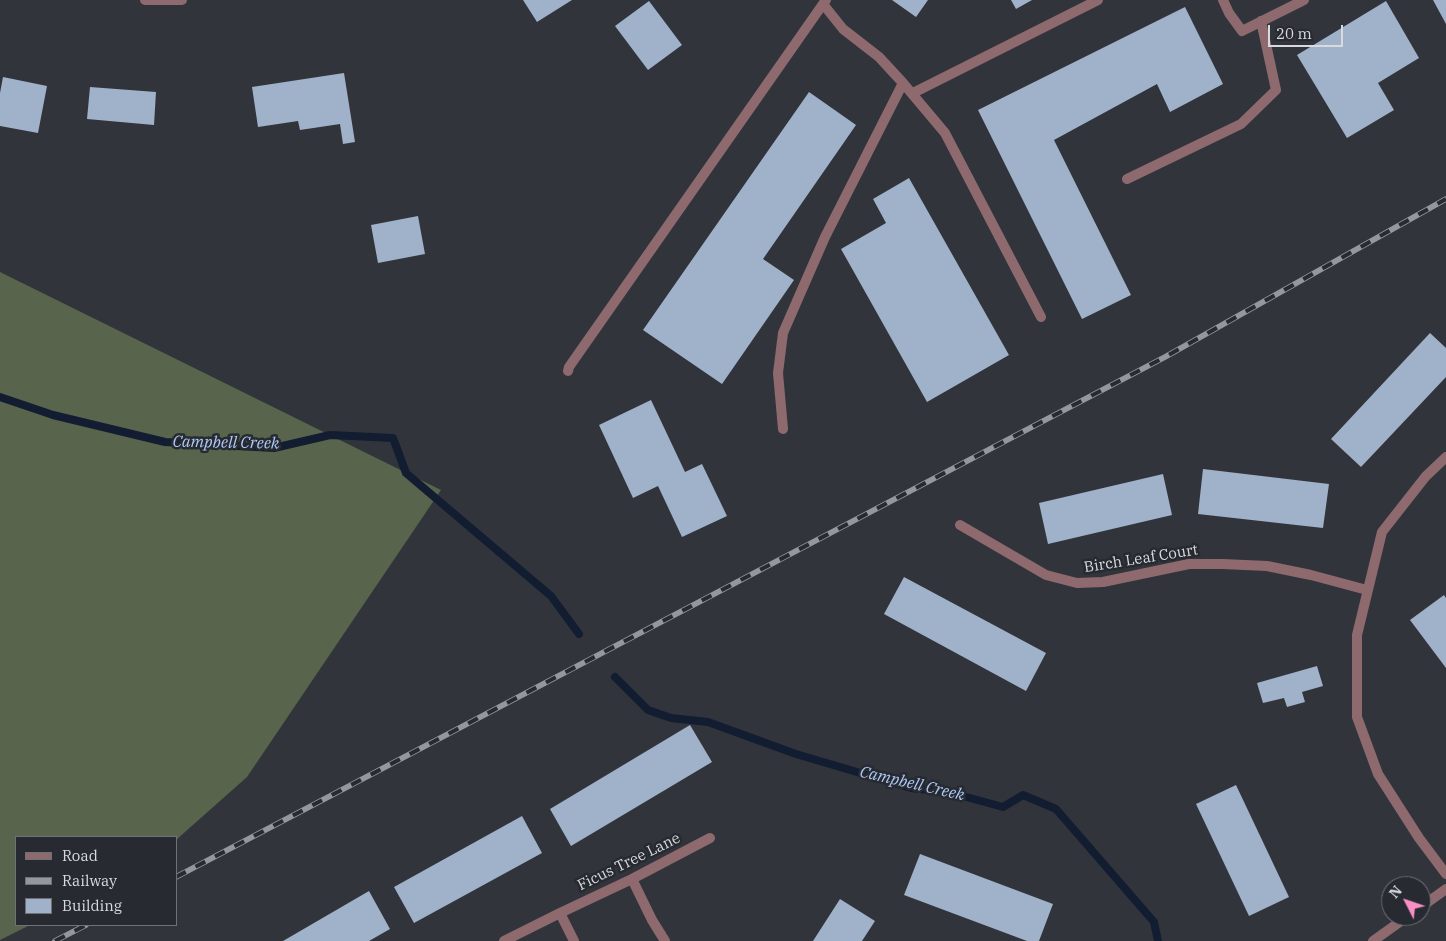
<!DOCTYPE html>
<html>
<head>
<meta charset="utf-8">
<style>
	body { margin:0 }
	#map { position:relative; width:1446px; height:941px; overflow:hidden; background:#31353b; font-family:"IBM Plex Serif",serif }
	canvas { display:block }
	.legend { position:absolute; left:15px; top:836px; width:162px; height:90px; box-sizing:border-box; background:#272b31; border:1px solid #6e7176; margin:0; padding:6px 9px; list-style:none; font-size:15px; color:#d8dade }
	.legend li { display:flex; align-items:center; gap:10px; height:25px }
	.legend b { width:25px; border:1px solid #6e7176 }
	.north { position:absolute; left:1381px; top:876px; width:50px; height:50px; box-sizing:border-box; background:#272b31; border:1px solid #6e7176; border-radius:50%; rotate:311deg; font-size:14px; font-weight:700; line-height:20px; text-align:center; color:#d8dade }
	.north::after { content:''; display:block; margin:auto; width:18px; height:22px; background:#fa8fc7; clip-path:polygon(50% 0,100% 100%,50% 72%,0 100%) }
	.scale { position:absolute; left:1268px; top:25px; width:75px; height:22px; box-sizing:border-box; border:2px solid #d8dade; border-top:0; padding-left:6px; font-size:15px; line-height:18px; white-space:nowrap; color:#d8dade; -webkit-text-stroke:4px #272b31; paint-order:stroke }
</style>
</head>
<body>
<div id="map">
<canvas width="1446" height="941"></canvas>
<ul class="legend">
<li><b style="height:6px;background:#8e6a6e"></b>Road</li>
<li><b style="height:6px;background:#94979b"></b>Railway</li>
<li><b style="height:14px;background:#a0b1ca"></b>Building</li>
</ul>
<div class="north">N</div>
<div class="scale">20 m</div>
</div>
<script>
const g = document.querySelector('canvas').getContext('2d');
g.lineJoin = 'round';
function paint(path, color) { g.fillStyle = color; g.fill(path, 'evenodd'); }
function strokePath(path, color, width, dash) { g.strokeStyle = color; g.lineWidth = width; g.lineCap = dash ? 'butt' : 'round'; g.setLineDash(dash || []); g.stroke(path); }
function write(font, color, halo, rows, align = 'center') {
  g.font = font + ' "IBM Plex Serif",serif'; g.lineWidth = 5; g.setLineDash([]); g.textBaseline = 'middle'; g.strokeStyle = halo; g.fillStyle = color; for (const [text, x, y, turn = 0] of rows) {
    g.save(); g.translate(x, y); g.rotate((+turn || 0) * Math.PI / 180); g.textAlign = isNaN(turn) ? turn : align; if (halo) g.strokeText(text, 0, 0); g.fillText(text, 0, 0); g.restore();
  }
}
paint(new Path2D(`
	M 0,272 L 441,490 L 247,777 L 176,840 L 176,837 L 16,837 L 16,925 L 30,925 L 0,940 Z`), '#58644b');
strokePath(new Path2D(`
	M 0,397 L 53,415 L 165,442 L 274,448 L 330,435 L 393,438 L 406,473 L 551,596 L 579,634
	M 615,677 L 648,710 L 671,718 L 708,722 L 796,754 L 911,788 L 948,792 L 1003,807 L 1023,795 L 1056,809 L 1154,922 L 1158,941`), '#121d31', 8);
paint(new Path2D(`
	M 523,0 L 572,0 L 537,22 Z
	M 892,0 L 928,0 L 916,17 Z
	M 1011,0 L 1032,0 L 1016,9 Z
	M 1433,0 L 1446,0 L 1446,24 Z
	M 649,1 L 682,45 L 648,70 L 615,26 Z
	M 1386,1 L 1419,58 L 1378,83 L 1394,110 L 1347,138 L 1297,55 Z
	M 1185,7 L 1223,84 L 1170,112 L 1157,84 L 1054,140 L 1131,295 L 1082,319 L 978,110 Z
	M 344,73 L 355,142 L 343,144 L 340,124 L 300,130 L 298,121 L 258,127 L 252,87 Z
	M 3,77 L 47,86 L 38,133 L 0,126 L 0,93 Z
	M 90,87 L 156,92 L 154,125 L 87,119 Z
	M 809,92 L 856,125 L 763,259 L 794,280 L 722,384 L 643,330 Z
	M 909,178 L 1009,355 L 927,402 L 841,249 L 886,223 L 873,199 Z
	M 418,216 L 425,254 L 378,263 L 371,225 Z
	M 1430,333 L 1446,348 L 1446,377 L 1361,467 L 1331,439 Z
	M 651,400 L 685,472 L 702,464 L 727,516 L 682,537 L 658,486 L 633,498 L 599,425 Z
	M 1203,469 L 1329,484 L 1323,528 L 1198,514 Z
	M 1163,474 L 1172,515 L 1048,544 L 1039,503 Z
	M 904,577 L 1046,653 L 1026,691 L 884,614 Z
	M 1444,595 L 1446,598 L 1446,668 L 1410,620 Z
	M 1317,666 L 1323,686 L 1302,692 L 1305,702 L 1287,707 L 1284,698 L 1263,703 L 1257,683 Z
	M 690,725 L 712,762 L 571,846 L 550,809 Z
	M 1236,785 L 1289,897 L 1249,916 L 1196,804 Z
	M 522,816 L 542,853 L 414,923 L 394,887 Z
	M 920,854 L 1053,904 L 1039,941 L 1027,941 L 904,895 Z
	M 369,891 L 390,929 L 369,941 L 283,941 Z
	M 840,899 L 875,921 L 862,941 L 813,941 Z`), '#a0b1ca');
strokePath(new Path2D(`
	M 145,0 L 182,0
	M 826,0 L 823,4 L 843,29 L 879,57 L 903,83 L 945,133 L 1041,317
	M 1223,0 L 1229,13 L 1242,31 L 1304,0
	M 913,93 L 1098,0
	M 1127,179 L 1241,124 L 1276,90 L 1261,21
	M 568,371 L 569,367 L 823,4
	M 783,429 L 778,373 L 783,333 L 825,237 L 903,83
	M 1446,457 L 1426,476 L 1382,532 L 1357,635 L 1357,717 L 1378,774 L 1419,838 L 1446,874
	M 960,525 L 1046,575 L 1077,583 L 1103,582 L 1189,564 L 1223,564 L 1267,566 L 1311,575 L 1367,590
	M 632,879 L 652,920 L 665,941
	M 560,913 L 632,879 L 710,838
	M 504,941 L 560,913 L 574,941`), '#8e6a6e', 10);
strokePath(new Path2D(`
	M 1421,907 L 1446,889
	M 1373,941 L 1408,916`), '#8e6a6e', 10);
const rail = new Path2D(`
	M 176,877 L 1165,357 L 1446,199
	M 55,941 L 86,925`);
strokePath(rail, '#94979b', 5.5);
strokePath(rail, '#272b31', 4, [11]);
write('15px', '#d8dade', '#272b31', [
	["Birch Leaf Court",1141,559,-9],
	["Ficus Tree Lane",629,862,-26]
]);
write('italic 16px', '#afcaf8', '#272b31', [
	["Campbell Creek",226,443,1],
	["Campbell Creek",912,784,13]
]);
</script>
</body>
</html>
